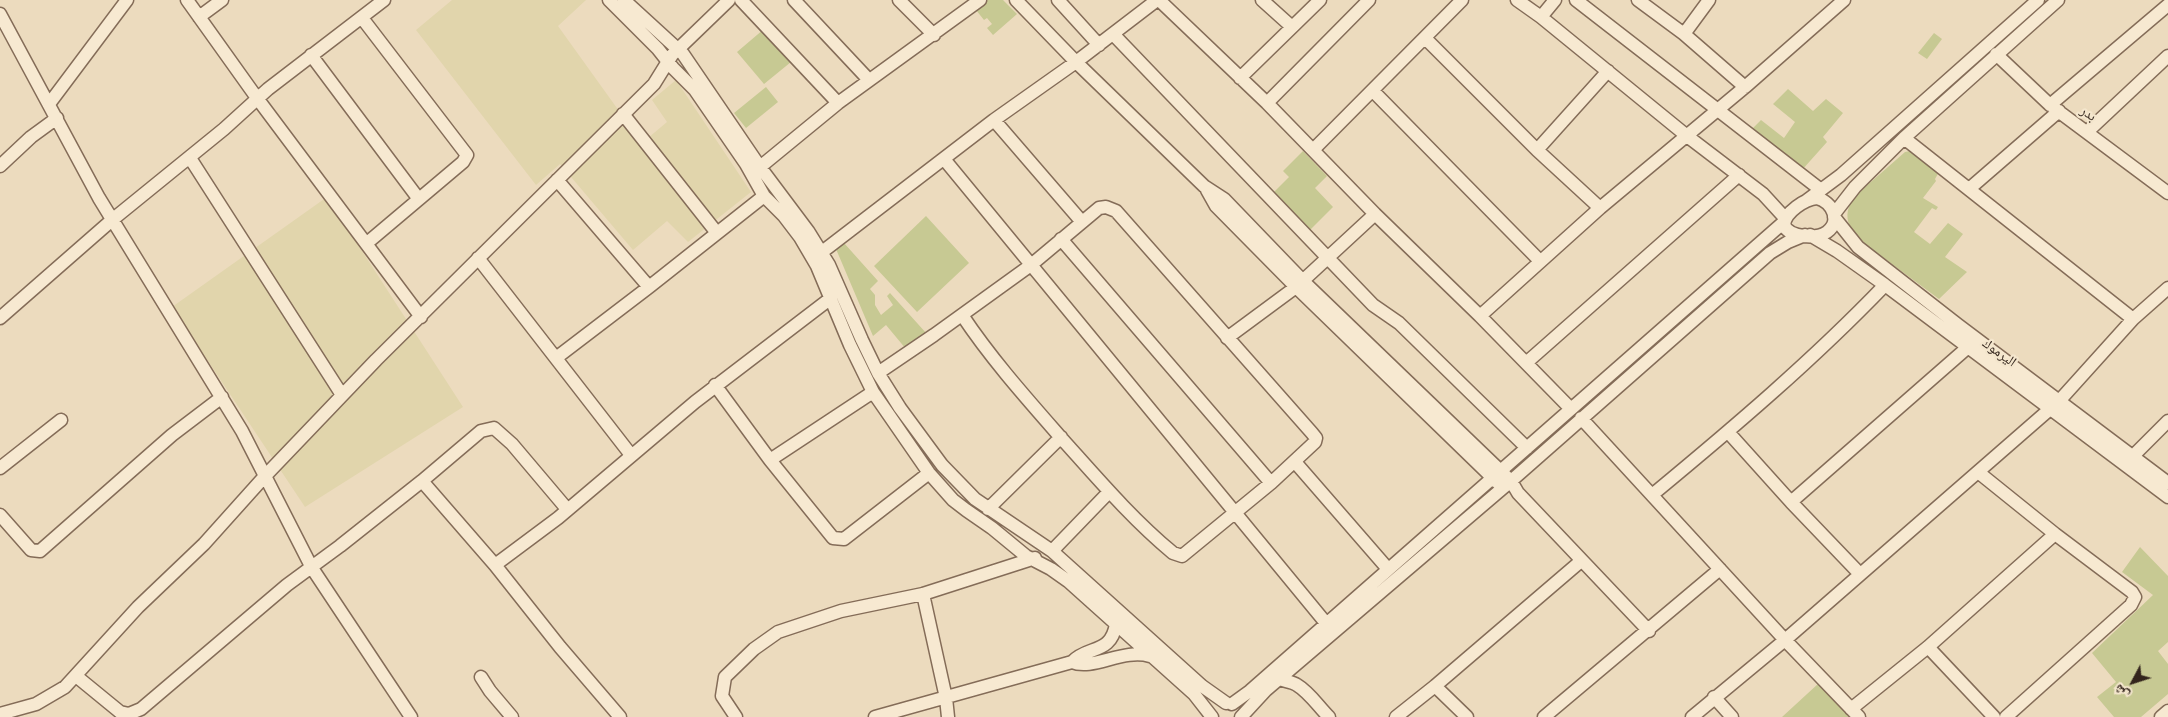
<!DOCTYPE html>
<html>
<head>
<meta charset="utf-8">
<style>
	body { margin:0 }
	#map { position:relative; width:2168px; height:717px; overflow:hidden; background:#ecdbbe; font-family:"Times New Roman","Noto Naskh Arabic",serif }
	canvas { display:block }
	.north { position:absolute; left:2108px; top:657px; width:50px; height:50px; -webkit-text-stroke:4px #f4e6cd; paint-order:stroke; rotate:230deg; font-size:14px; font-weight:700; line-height:20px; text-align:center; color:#33251c }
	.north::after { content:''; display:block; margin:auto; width:18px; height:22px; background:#33251c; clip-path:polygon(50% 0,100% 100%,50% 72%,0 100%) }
</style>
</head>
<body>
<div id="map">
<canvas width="2168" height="717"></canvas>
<div class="north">ش</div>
</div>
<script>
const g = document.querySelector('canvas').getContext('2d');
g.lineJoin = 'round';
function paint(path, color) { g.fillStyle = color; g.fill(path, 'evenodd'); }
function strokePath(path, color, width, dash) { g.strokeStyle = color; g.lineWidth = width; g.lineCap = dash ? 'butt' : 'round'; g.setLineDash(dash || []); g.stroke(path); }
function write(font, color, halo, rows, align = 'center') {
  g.font = font + ' "Times New Roman","Noto Naskh Arabic",serif'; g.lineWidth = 4.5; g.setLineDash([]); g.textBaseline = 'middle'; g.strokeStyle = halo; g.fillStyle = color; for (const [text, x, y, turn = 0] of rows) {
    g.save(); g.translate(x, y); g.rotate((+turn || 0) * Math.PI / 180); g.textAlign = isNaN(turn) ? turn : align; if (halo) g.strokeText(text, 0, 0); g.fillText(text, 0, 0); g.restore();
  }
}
paint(new Path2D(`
	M 452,0 L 586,0 L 558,26 L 642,143 L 667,122 L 652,100 L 676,80 L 751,192 L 688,242 L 667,221 L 633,250 L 560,164 L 536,185 L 416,30 Z
	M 327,197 L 463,407 L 305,507 L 172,307 Z`), '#e1d5ac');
paint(new Path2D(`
	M 988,0 L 1003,0 L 1017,14 L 993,35 L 987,28 L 992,24 L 987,18 L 984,20 L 976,10 Z
	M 764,29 L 791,62 L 764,84 L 737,52 Z
	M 1934,33 L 1942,39 L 1927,59 L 1918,53 Z
	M 766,87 L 778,102 L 746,128 L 734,113 Z
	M 1788,89 L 1813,111 L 1826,99 L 1843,113 L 1823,137 L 1827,142 L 1802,170 L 1750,131 L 1761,120 L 1784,138 L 1795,122 L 1773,104 Z
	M 1303,151 L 1327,176 L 1315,188 L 1333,207 L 1308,232 L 1272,194 L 1289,177 L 1283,171 Z
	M 1910,151 L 1939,172 L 1935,179 L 1936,181 L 1923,198 L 1938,207 L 1936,210 L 1932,208 L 1914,232 L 1930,244 L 1948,223 L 1963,234 L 1945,257 L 1967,272 L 1939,299 L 1854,236 C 1839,209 1852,198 1872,181 C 1883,171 1894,162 1905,152 Z
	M 926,216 L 969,263 L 917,312 L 874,266 Z
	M 844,243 L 878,281 L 870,289 L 875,295 L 875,305 L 881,315 L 893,305 L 887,296 L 890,293 L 927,334 L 906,349 L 886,325 L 873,336 L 836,249 Z
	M 2140,547 L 2168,576 L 2168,642 L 2158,651 L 2168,664 L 2168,694 L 2141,717 L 2114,717 L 2097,697 L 2116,682 L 2092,653 L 2153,595 L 2122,572 Z
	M 1819,683 L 1851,717 L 1782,717 Z`), '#c7c993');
const minor = new Path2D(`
	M 187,0 L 257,98 L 421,317
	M 609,0 L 658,49 L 673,68 L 695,90 L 746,164 L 764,196 L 784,216 L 800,237 L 817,266 L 850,345 L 873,392 L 929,473 L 953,500 L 966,510 L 992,528 L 1026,556 L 1051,569 L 1068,581 L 1194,694 L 1212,717
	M 624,0 L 683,54 L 760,167 L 808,231 L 829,265 L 862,340 L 878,373 L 900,408 L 942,465 L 975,499 L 1052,551 L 1202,686 L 1226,703
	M 741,0 L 838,103
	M 794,0 L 869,80
	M 899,0 L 934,35
	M 1016,0 L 1076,62 L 1204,186 L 1224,199 L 1303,281 L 1511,481 L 1518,493 L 1649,631
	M 1058,0 L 1099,45
	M 1159,0 L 1267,103 L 1375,214 L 1480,316 L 1571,409
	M 1262,0 L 1292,27
	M 1517,0 L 1541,17 L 1687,136 L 1763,194 L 1785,218
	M 1576,0 L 1821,190
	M 1638,0 L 1684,34 L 1745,87
	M 0,14 L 99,198 L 242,431 L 312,568 L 411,717
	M 199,17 L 222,0
	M 1541,17 L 1555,0
	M 362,18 L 467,155 L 463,162 L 367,243
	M 1113,34 L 1373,305 L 1399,323 L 1527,448
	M 1684,34 L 1709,0
	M 1425,38 L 1537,150 L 1600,208
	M 1996,54 L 2050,105 L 2168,193
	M 311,55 L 418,198
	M 1240,78 L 1320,0
	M 1373,91 L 1540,261
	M 1267,103 L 1369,0
	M 49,104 L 127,0
	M 2050,105 L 2168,5
	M 623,114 L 717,233
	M 994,120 L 1082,222
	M 2088,131 L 2168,56
	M 1904,138 L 2133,319
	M 1313,150 L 1462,0
	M 1537,150 L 1608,71
	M 190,158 L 342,395
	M 944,159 L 1330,628
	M 0,166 L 31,137 L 57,118
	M 760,167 L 838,103 L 980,0
	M 557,180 L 649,287
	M 1969,189 L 2059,111
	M 1207,190 L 1216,206 L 1296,287 L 1499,484
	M 1817,198 C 1832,202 1842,221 1827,232 C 1817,239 1789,238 1784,225 C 1785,212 1805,199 1817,198 Z
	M 1806,201 L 1841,175 L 2038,0
	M 1834,214 L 1855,187 L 1904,138 L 2058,0
	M 1834,217 L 1858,247 L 1958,325 L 2168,483
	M 1810,235 L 1837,251 L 1885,285 L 2168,497
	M 1061,239 L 1271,483
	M 822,252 L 994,120 L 1076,62 L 1157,0
	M 478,258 L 631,455
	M 1480,316 L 1600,208 L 1745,87 L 1844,0
	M 0,318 L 112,220 L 224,129 L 268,89 L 384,0
	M 1227,338 L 1296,287 L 1375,214
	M 556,358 L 649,287 L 764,196
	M 1526,363 L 1739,175
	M 878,373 L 934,335 L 1031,265 L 1099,208 L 1106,207 L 1116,211 L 1312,433 L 1316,438 L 1315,442 L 1271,483 L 1182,556 L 1173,553 C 1133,520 1098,479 1063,440 C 1028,400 992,360 962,315
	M 715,385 L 770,460 L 833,538 L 844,539 L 929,473
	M 2060,400 L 2133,319 L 2168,288
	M 1581,418 L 1785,640 L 1859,717
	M 1728,432 L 1791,502 L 1859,573
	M 770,460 L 873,392
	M 1295,462 L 1388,569
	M 2127,462 L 2168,421
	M 0,468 L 61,420
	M 1978,472 L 2055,534 L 2132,592 L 2135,597 L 2131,605 L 2006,717
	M 422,481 L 481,431 L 494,428 L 512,444 L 567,509
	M 1652,495 C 1733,428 1812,361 1885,285
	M 1791,502 L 1967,348
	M 988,509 L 1061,437
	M 0,515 L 31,550 L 40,551 L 172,435 L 222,397
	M 1052,551 L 1109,492
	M 495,565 L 560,647 L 620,717
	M 923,594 L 946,698 L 948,717
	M 1928,647 L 1994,717
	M 1072,662 C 1093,671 1123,648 1150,656
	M 76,676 L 120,712 L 129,714 L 141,709 L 287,585 L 340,546 L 422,481 L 495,565 L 558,518 L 695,402 L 831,298
	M 1275,676 C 1280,682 1290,680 1297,685 C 1309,692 1319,707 1329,717
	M 481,677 L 490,691 L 512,717
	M 1435,686 L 1467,717
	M 1714,697 L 1732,717
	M 1232,704 L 1250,691 L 1784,222
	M 1851,709 L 1928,647 L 2055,534
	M 0,714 L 36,704 L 65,687 L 138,607 L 204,544 L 265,476 L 376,360 L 654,84 L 672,55 L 729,0
	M 736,717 L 722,696 L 725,677 L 754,649 L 778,632 L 841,611 L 923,594 L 1035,558
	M 875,717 L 1072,662 C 1088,645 1111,655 1116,624
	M 1241,717 L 1266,690 L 1511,481 L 1770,253 L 1788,242 L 1805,235
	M 1396,717 L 1435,686 L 1581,561
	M 1544,717 L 1720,569
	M 1692,717 L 1785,640 L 2050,409
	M 2161,717 L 2168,711`);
strokePath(minor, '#846c58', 15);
strokePath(minor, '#f7e9d1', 12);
write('14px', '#33251c', '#f4e6cd', [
	["بدر",2088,114,35],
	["اليرموك",1999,353,36]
]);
</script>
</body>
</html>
